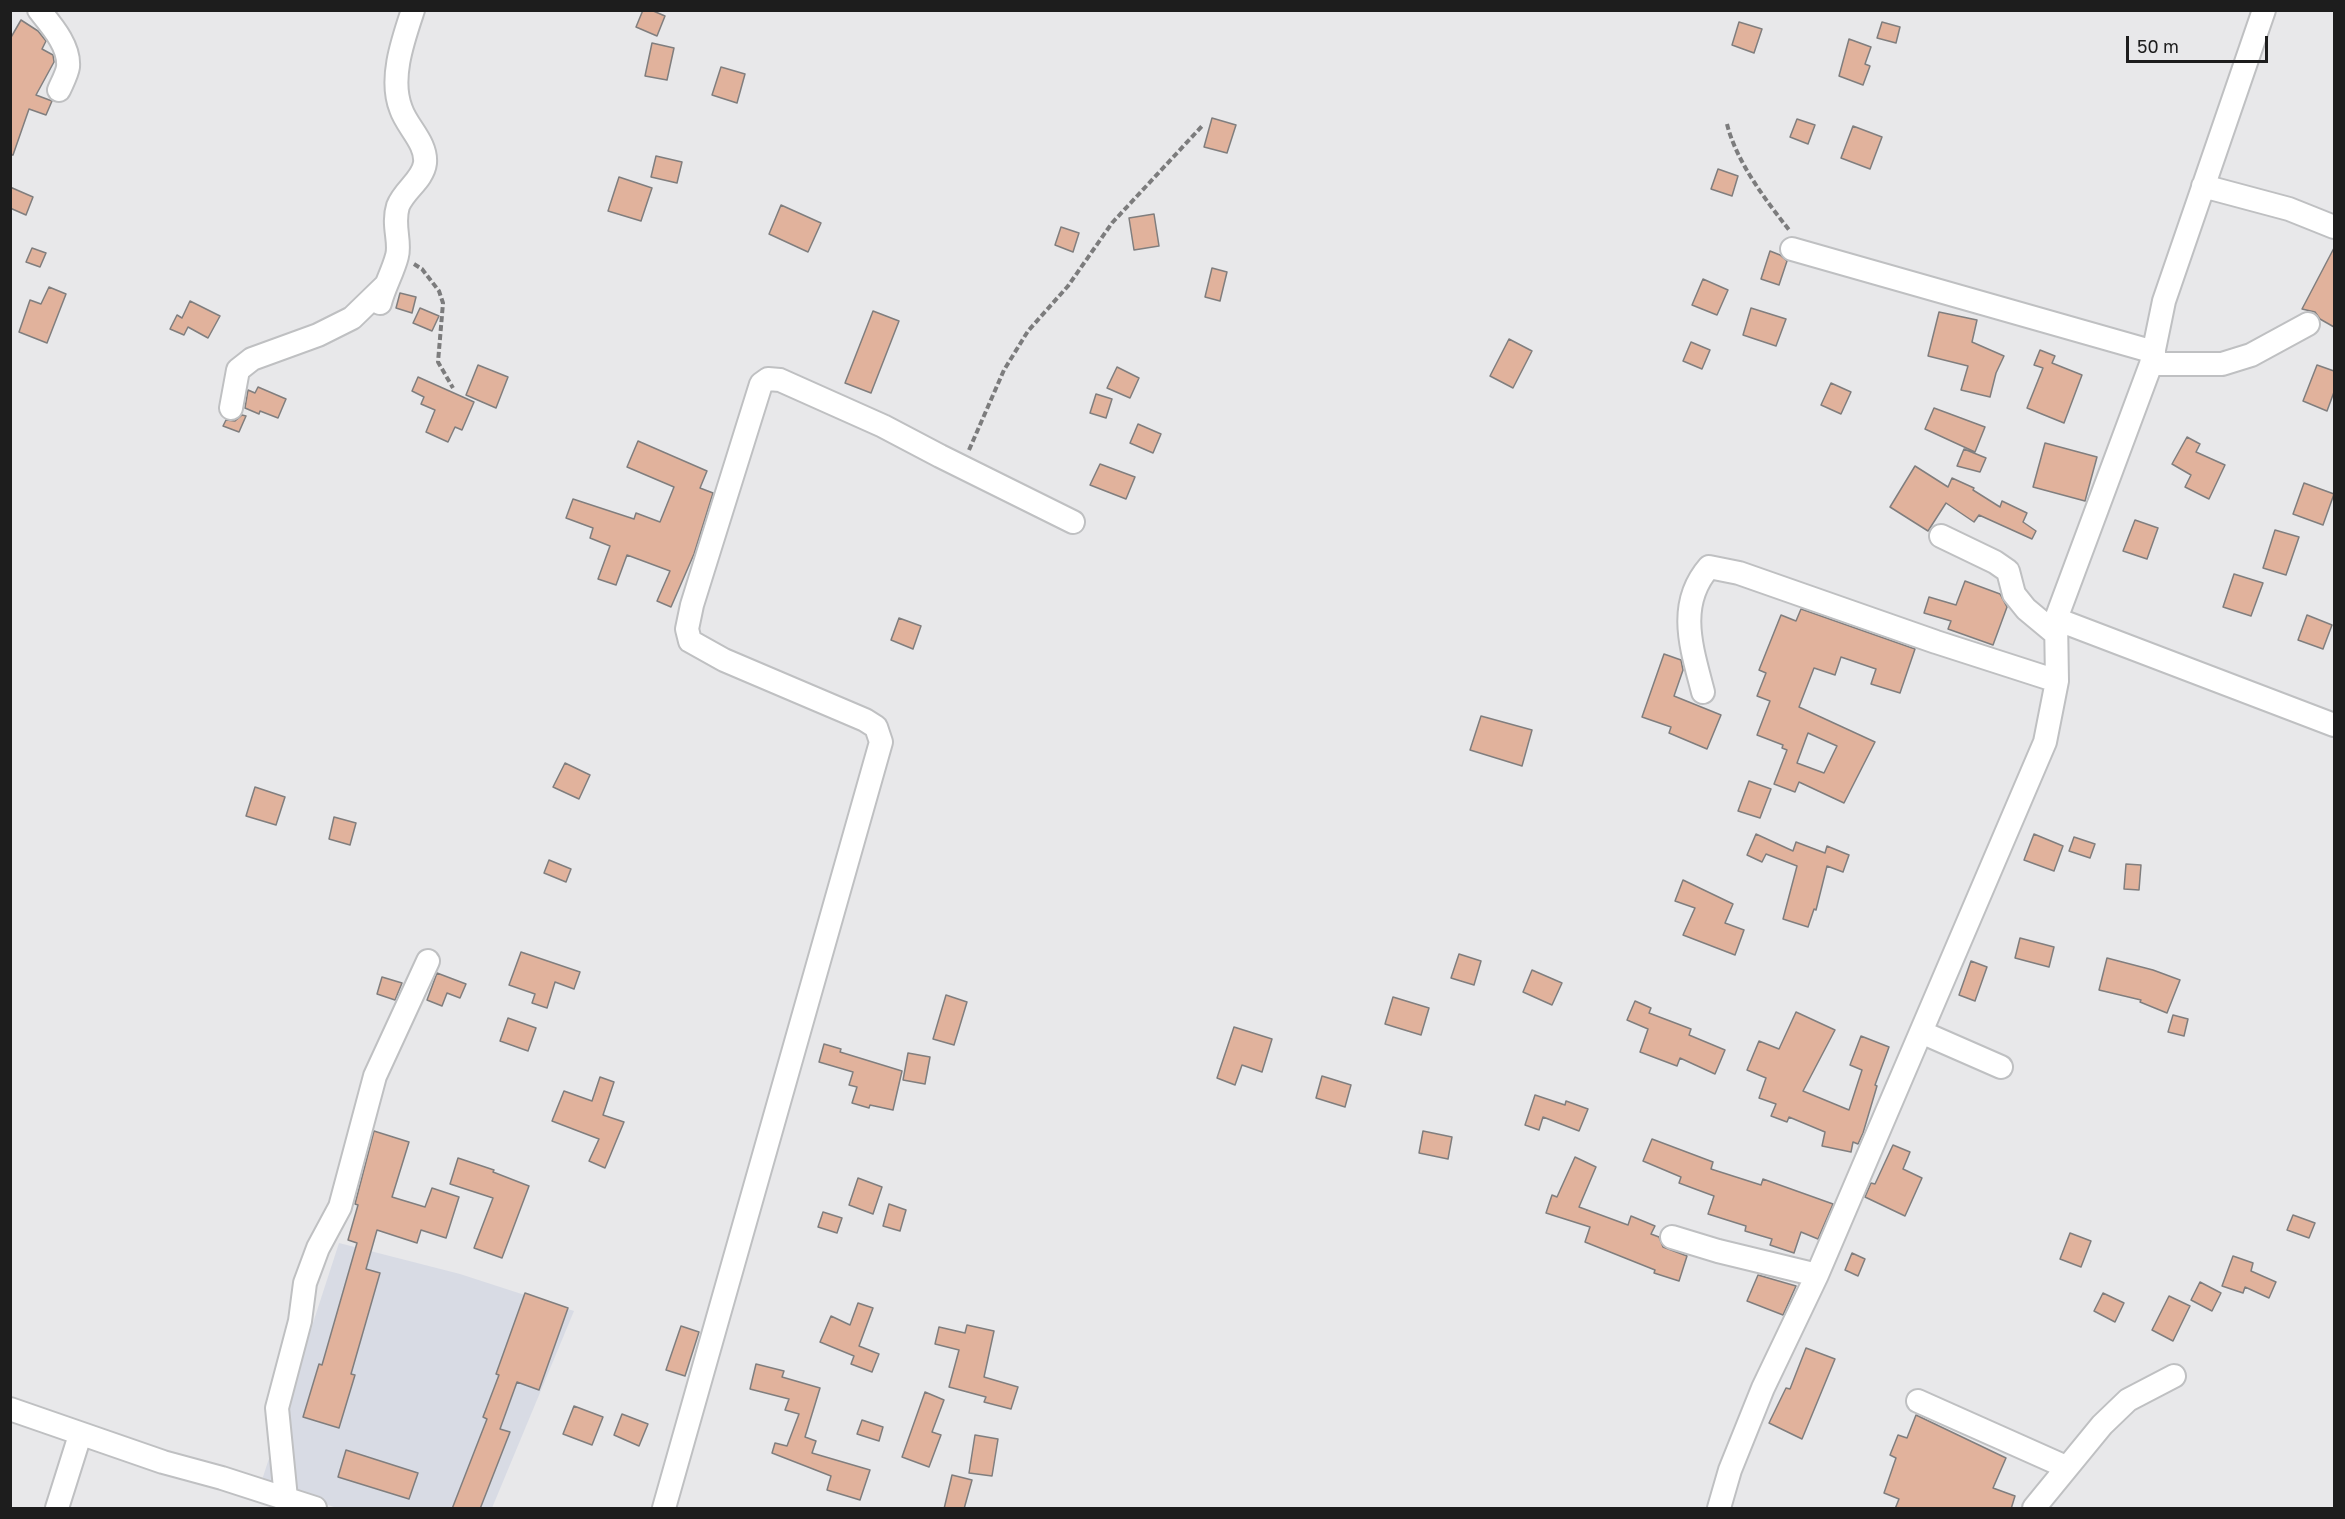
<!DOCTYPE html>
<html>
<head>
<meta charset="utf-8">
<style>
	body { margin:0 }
	#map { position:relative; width:2345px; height:1519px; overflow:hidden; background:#e8e8ea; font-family:"Golos Text",sans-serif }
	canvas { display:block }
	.frame { position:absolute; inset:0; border:12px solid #1d1d1d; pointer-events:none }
	.scale { position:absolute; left:2126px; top:36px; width:142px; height:27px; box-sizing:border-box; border:3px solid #1d1d1d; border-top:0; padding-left:8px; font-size:18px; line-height:21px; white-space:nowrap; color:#1d1d1d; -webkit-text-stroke:4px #e8e8ea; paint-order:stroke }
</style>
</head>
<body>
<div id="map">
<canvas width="2345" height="1519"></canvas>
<div class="frame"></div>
<div class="scale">50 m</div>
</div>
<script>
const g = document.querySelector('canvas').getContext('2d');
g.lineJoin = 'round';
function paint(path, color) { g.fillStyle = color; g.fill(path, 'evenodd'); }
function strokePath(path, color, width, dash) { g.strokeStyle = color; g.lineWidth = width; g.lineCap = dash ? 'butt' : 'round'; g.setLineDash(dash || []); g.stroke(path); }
paint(new Path2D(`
	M 339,1243 L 460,1274 L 574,1311 L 492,1508 L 337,1508 L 261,1483 Z`), '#d8dbe4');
const building = new Path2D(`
	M 643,10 L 651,10 L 665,16 L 657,36 L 636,27 Z
	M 21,20 L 38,31 L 46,41 L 42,49 L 53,55 L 54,62 L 36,95 L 52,101 L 46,115 L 29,109 L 13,155 L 10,155 L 10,39 Z
	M 1739,22 L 1762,29 L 1754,53 L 1732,45 Z
	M 1882,22 L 1900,27 L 1896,43 L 1877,38 Z
	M 1849,39 L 1871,47 L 1865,64 L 1870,66 L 1863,85 L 1839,76 Z
	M 652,43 L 674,48 L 667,80 L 645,76 Z
	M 721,67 L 745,74 L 737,103 L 712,95 Z
	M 1212,118 L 1236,125 L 1227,153 L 1204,147 Z
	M 1797,119 L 1815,125 L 1808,144 L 1790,137 Z
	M 1853,126 L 1882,137 L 1870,169 L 1841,158 Z
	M 656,156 L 682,162 L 677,183 L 651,177 Z
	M 1718,169 L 1738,176 L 1732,196 L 1711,189 Z
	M 619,177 L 652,188 L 641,221 L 608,211 Z
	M 10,187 L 33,197 L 26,215 L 10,208 Z
	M 781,205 L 821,223 L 808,252 L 769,234 Z
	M 1154,214 L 1159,246 L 1134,250 L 1129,218 Z
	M 1061,227 L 1079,233 L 1073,252 L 1055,245 Z
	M 32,248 L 46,253 L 40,267 L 26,262 Z
	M 2334,248 L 2334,327 L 2320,319 L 2315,312 L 2302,309 Z
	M 1770,251 L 1780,255 L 1787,261 L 1779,285 L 1761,279 Z
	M 1212,268 L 1227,272 L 1220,301 L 1205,297 Z
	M 1703,279 L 1728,290 L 1717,315 L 1692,305 Z
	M 49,287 L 66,294 L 47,343 L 19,332 L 30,300 L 41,304 Z
	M 400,293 L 416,297 L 412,313 L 396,308 Z
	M 190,301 L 220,316 L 208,338 L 188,327 L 184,335 L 170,329 L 177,315 L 182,318 Z
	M 420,308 L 439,316 L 432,331 L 413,323 Z
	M 1751,308 L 1786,319 L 1776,346 L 1743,335 Z
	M 873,311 L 899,321 L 871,393 L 845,383 Z
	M 1939,312 L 1977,320 L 1972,342 L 2004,356 L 1996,373 L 1990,397 L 1961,390 L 1968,366 L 1928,356 Z
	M 1509,339 L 1532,351 L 1513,388 L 1490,376 Z
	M 1691,342 L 1710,350 L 1702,369 L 1683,361 Z
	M 2040,350 L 2055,356 L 2052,363 L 2082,375 L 2064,423 L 2027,408 L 2043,368 L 2034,365 Z
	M 478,365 L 508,377 L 496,408 L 466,395 Z
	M 2317,365 L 2334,371 L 2334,392 L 2327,411 L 2303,401 Z
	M 1117,367 L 1139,378 L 1130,398 L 1107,388 Z
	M 418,377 L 474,402 L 462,430 L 455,427 L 448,442 L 426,432 L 435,410 L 421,404 L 424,397 L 412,391 Z
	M 1831,383 L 1851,392 L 1841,414 L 1821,405 Z
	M 258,387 L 286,399 L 278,418 L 260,411 L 259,414 L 245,408 L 248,390 L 255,393 Z
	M 1096,394 L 1112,399 L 1106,418 L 1090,413 Z
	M 1934,408 L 1985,427 L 1975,452 L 1925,429 Z
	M 242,415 L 246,416 L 239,432 L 223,426 L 226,420 L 235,421 Z
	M 1138,424 L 1161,434 L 1153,453 L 1130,443 Z
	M 2187,437 L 2200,444 L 2196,452 L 2225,465 L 2209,499 L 2185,487 L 2191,475 L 2172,464 Z
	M 638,441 L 707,471 L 700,488 L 713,493 L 694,554 L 671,607 L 657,601 L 670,571 L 627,555 L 616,585 L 598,579 L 610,546 L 590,538 L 593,528 L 566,518 L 573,499 L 634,519 L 636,513 L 660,522 L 674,487 L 627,467 Z
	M 2045,443 L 2097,457 L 2085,501 L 2033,487 Z
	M 1964,449 L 1986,458 L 1980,472 L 1957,466 Z
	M 1100,464 L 1135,477 L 1126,499 L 1090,485 Z
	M 1915,466 L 1948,487 L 1952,478 L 1974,488 L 1973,490 L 2000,507 L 2002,501 L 2027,513 L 2023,522 L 2036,531 L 2032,539 L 1979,515 L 1974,522 L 1946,503 L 1928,531 L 1890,507 Z
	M 2304,483 L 2334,494 L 2323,525 L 2293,514 Z
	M 2135,520 L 2158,528 L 2147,559 L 2123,551 Z
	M 2275,530 L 2299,537 L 2286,575 L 2263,568 Z
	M 2234,574 L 2263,583 L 2251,616 L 2223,607 Z
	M 1965,581 L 2000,594 L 2007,607 L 1993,645 L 1948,629 L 1951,621 L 1924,613 L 1929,597 L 1956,605 Z
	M 1801,609 L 1915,649 L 1900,693 L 1871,684 L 1876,669 L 1841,657 L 1835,675 L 1814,668 L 1799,707 L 1875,742 L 1844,803 L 1799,782 L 1795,792 L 1774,784 L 1787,750 L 1782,748 L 1783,745 L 1757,735 L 1770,701 L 1757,696 L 1766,673 L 1759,670 L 1781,615 L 1796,621 ZM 1808,733 L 1837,746 L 1824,773 L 1797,763 Z
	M 2307,615 L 2332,625 L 2323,649 L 2298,640 Z
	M 899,618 L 921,626 L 913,649 L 891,640 Z
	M 1664,654 L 1681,660 L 1683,670 L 1674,696 L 1721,715 L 1707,749 L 1669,733 L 1671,727 L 1642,717 Z
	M 1481,716 L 1532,730 L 1522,766 L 1470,750 Z
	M 565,763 L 590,775 L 579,799 L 553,787 Z
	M 1749,781 L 1771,789 L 1760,818 L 1738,811 Z
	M 255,787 L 285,797 L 276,825 L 246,816 Z
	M 334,817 L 356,823 L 350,845 L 329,839 Z
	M 1756,834 L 1793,851 L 1796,842 L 1825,853 L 1827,846 L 1849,855 L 1843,872 L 1827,866 L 1816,910 L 1814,909 L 1808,927 L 1783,919 L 1797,866 L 1766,854 L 1762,862 L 1747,855 Z
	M 2034,834 L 2063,846 L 2054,871 L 2024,860 Z
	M 2074,837 L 2095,844 L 2090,858 L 2069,851 Z
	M 549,860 L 571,869 L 566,882 L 544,873 Z
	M 2126,864 L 2141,865 L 2139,890 L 2124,889 Z
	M 1683,880 L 1733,904 L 1725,923 L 1744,930 L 1735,955 L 1683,935 L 1695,908 L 1675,901 Z
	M 2020,938 L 2054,947 L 2049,967 L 2015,958 Z
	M 521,952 L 580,972 L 574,989 L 555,982 L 547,1008 L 532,1003 L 535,994 L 509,985 Z
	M 1459,954 L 1481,961 L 1474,985 L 1451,978 Z
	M 2107,958 L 2153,970 L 2180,980 L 2167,1013 L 2140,1002 L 2141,1000 L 2099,990 Z
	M 1971,961 L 1987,967 L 1975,1001 L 1959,995 Z
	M 1532,970 L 1562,983 L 1552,1005 L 1523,992 Z
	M 437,973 L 466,984 L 460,998 L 447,993 L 442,1006 L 427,1000 Z
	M 382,977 L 402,983 L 395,1000 L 377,994 Z
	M 946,995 L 967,1002 L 954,1045 L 933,1039 Z
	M 1393,997 L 1429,1008 L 1421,1035 L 1385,1024 Z
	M 1635,1001 L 1651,1008 L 1649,1013 L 1691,1029 L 1689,1035 L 1725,1050 L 1715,1074 L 1680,1058 L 1677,1066 L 1640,1052 L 1648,1029 L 1627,1020 Z
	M 1796,1012 L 1835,1030 L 1803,1091 L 1849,1110 L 1862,1070 L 1850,1065 L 1861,1036 L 1889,1047 L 1875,1085 L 1877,1086 L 1863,1133 L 1858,1144 L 1853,1142 L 1851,1152 L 1822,1146 L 1825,1132 L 1789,1117 L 1787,1122 L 1771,1116 L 1776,1104 L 1759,1098 L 1766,1078 L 1747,1070 L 1759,1041 L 1779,1049 Z
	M 2173,1015 L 2188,1019 L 2184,1036 L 2168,1032 Z
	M 508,1018 L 536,1028 L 528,1051 L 500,1041 Z
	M 1234,1027 L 1272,1039 L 1262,1072 L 1242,1065 L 1235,1085 L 1217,1078 Z
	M 824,1044 L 841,1049 L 840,1052 L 902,1071 L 893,1110 L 870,1105 L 869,1108 L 852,1103 L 857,1087 L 849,1085 L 853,1072 L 819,1062 Z
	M 908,1053 L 930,1057 L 925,1084 L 903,1080 Z
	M 1322,1076 L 1351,1085 L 1345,1107 L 1316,1098 Z
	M 600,1077 L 614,1082 L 603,1115 L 624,1122 L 605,1168 L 589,1161 L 599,1139 L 552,1121 L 564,1091 L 592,1101 Z
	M 1535,1095 L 1565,1105 L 1566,1101 L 1588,1109 L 1579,1131 L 1543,1117 L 1539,1130 L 1525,1125 Z
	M 374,1131 L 409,1142 L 392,1197 L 425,1207 L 432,1188 L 459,1197 L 446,1238 L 421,1230 L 417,1243 L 377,1230 L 366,1269 L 380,1273 L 351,1374 L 355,1375 L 339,1428 L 303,1417 L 319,1364 L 322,1365 L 357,1243 L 348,1240 L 358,1205 L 355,1204 Z
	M 1423,1131 L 1452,1137 L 1448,1159 L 1419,1153 Z
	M 1652,1139 L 1713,1162 L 1711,1169 L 1761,1185 L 1763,1179 L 1833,1204 L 1818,1239 L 1801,1232 L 1794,1253 L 1770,1245 L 1772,1239 L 1745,1231 L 1746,1226 L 1708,1214 L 1714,1196 L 1679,1183 L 1681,1177 L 1643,1161 Z
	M 1893,1145 L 1910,1152 L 1903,1169 L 1922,1178 L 1905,1216 L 1865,1197 L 1871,1183 L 1875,1184 Z
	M 1575,1157 L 1596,1167 L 1579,1207 L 1628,1225 L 1631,1216 L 1655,1226 L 1651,1234 L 1659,1237 L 1663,1247 L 1687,1256 L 1679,1281 L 1654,1273 L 1655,1270 L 1585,1242 L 1590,1227 L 1546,1213 L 1552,1195 L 1557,1197 Z
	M 458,1158 L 494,1170 L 493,1172 L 529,1186 L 502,1258 L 474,1248 L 493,1198 L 450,1184 Z
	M 858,1178 L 882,1187 L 873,1214 L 849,1205 Z
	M 889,1204 L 906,1210 L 900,1231 L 883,1226 Z
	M 823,1212 L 842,1218 L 837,1233 L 818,1227 Z
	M 2293,1215 L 2315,1223 L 2309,1238 L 2287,1230 Z
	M 2070,1233 L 2091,1241 L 2081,1267 L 2060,1259 Z
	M 1852,1253 L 1865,1259 L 1858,1276 L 1845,1270 Z
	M 2233,1256 L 2253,1263 L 2251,1271 L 2276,1282 L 2269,1298 L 2245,1287 L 2243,1293 L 2222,1286 Z
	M 1758,1275 L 1796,1286 L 1783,1315 L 1747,1301 Z
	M 2200,1282 L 2221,1293 L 2212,1311 L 2191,1300 Z
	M 525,1293 L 568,1308 L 539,1390 L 517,1382 L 500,1429 L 510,1432 L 480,1509 L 452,1509 L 487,1419 L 483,1417 L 499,1375 L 496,1374 Z
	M 2103,1293 L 2124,1303 L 2115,1322 L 2094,1311 Z
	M 2169,1296 L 2190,1306 L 2173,1341 L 2152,1330 Z
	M 858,1303 L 873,1308 L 859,1346 L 879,1354 L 872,1372 L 851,1364 L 854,1356 L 820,1342 L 831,1316 L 850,1325 Z
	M 967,1325 L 994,1331 L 984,1377 L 1018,1387 L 1011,1409 L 984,1402 L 986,1397 L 949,1387 L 959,1350 L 935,1344 L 939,1327 L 965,1333 Z
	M 681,1326 L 699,1332 L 685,1376 L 666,1370 Z
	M 1806,1348 L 1835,1359 L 1802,1439 L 1769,1423 L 1786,1388 L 1790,1389 Z
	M 756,1364 L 784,1371 L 782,1377 L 820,1388 L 805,1437 L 816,1441 L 812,1453 L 870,1470 L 860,1500 L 827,1490 L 831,1476 L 772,1453 L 775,1443 L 787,1446 L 799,1414 L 785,1410 L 789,1399 L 750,1389 Z
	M 925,1392 L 944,1400 L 932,1432 L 941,1435 L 929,1467 L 902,1457 Z
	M 574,1406 L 603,1417 L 592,1445 L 563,1434 Z
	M 622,1414 L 648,1424 L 639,1446 L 614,1435 Z
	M 1916,1415 L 2006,1458 L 1993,1488 L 2015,1496 L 2011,1509 L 1895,1509 L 1899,1499 L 1884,1493 L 1896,1458 L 1890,1455 L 1898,1435 L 1907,1438 Z
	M 862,1420 L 883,1427 L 879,1441 L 857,1434 Z
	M 975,1435 L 998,1439 L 992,1476 L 969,1473 Z
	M 346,1450 L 418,1473 L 409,1499 L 338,1477 Z
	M 952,1475 L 972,1480 L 964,1509 L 944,1509 Z`);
paint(building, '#e1b29c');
strokePath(building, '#807e7e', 1.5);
const minor = new Path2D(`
	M 39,10 C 51,25 70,46 68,67 C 67,74 62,83 59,90
	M 2203,186 L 2289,209 L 2334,227
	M 1792,249 L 2154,352
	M 380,303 C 384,287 393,272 397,256 C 401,242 392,225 398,206 C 404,190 423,180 425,163 C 427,143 407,127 401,109 C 389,79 403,40 413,10
	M 2151,364 L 2222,364 L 2251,355 L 2308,324
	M 231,408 L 238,370 L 252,359 L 318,335 L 352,318 L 385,286
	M 1941,536 L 1995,562 L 2008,571 L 2014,594 L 2026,609 L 2056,634
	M 2056,619 L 2334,725
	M 1703,692 C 1692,649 1676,605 1709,567 L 1739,573 L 1936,642 L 2057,681
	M 1921,1032 L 2001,1067
	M 1672,1237 L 1718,1251 L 1817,1275
	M 1918,1401 L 2066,1467
	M 10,1409 L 163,1462 L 222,1478 L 315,1508
	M 286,1498 L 277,1408 L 300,1321 L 305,1283 L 318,1248 L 340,1207 L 375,1076 L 428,961
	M 57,1508 L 80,1435
	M 664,1508 L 881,742 L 876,727 L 865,720 L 724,660 L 690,641 L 687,629 L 692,605 L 761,384 L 768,379 L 780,380 L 883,426 L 940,456 L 1073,522
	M 1719,1508 L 1730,1470 L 1763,1388 L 1817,1275 L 2045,742 L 2057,681 L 2056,619 L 2151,364 L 2164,301 L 2264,10
	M 2034,1508 L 2102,1425 L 2128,1400 L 2174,1376`);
strokePath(minor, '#bfc0c2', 26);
strokePath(new Path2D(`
	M 1727,124 C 1736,161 1766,201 1790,231
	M 414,264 L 422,269 L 439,291 L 443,303 L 438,362 L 453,388
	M 969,450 L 1004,370 L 1028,331 L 1068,286 L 1112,223 L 1203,125`), '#7c7c7d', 4, [6, 3]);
strokePath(minor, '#fff', 22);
</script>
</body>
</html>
